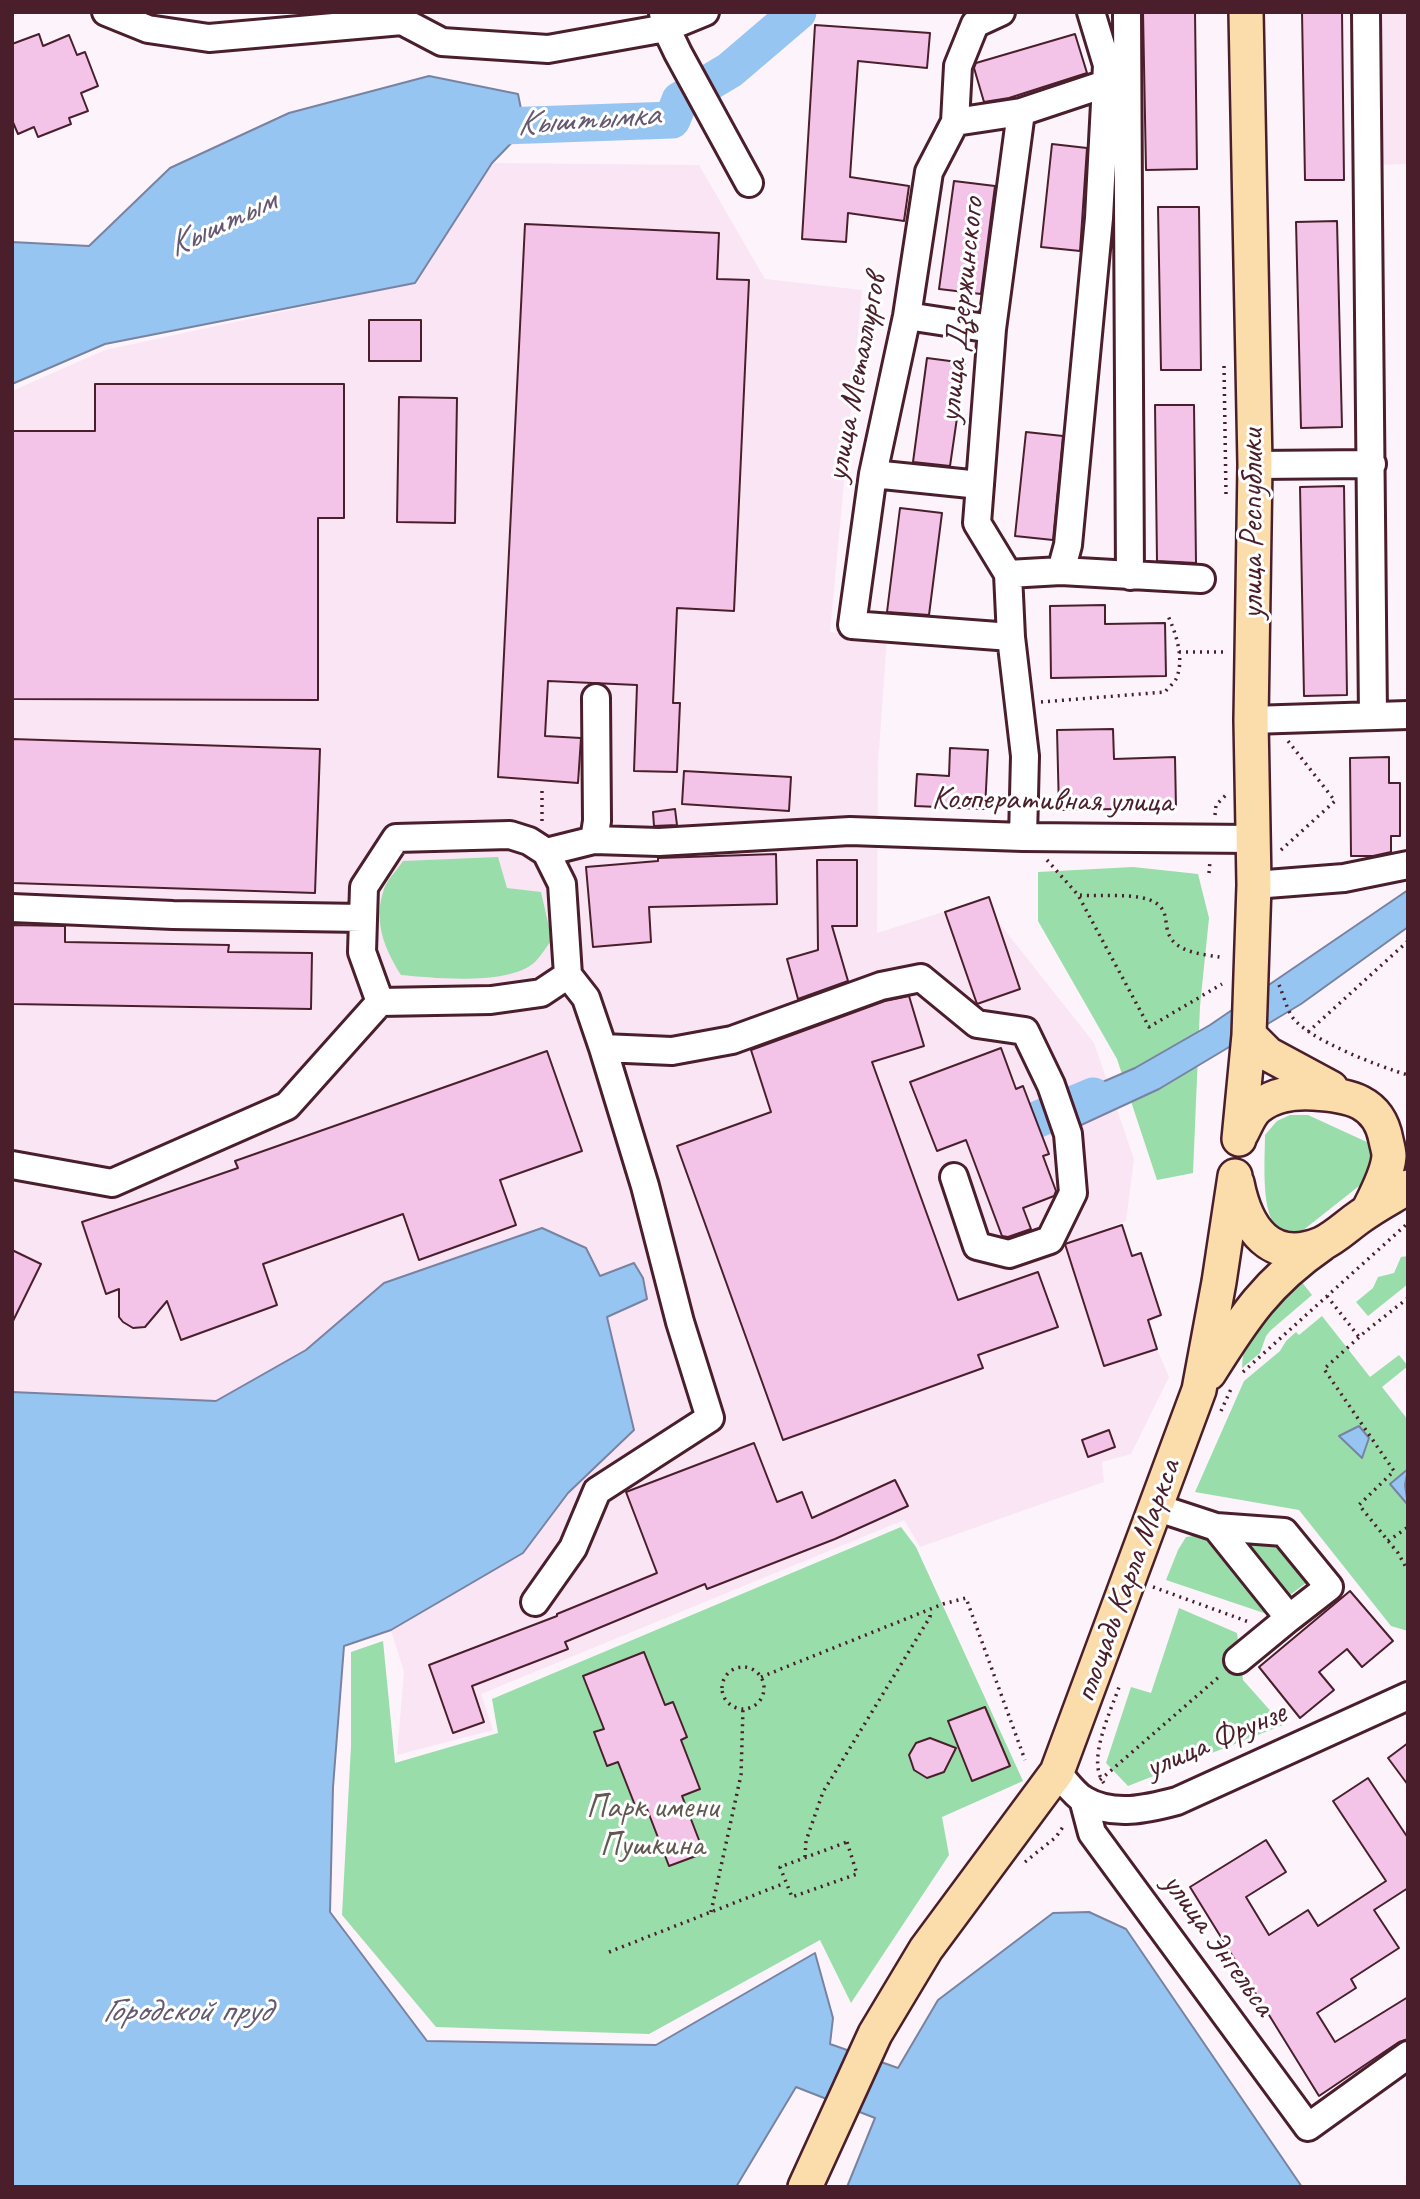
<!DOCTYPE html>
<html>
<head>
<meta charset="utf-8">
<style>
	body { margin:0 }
	#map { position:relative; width:1420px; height:2199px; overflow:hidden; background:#fdf3fa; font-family:Caveat,sans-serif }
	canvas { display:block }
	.frame { position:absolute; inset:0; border:14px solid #4a1f2b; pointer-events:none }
</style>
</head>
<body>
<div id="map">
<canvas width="1420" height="2199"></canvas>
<div class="frame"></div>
</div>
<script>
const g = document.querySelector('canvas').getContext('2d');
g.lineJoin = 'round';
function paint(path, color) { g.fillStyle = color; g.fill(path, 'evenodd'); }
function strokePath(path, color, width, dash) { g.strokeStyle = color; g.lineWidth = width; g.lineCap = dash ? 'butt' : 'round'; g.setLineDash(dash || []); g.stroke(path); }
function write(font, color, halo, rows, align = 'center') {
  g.font = font + ' Caveat,sans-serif'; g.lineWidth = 6; g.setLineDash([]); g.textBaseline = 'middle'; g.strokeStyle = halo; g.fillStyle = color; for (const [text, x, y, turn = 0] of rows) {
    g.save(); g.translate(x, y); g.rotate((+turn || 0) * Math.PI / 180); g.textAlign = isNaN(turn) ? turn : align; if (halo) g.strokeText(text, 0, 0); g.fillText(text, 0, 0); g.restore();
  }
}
paint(new Path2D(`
	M 1371,12 L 1408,12 L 1408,164 L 1375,165 Z
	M 492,163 L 699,165 L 765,279 L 862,290 L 830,632 L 887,637 L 878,765 L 877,933 L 981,900 L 1094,1043 L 1134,1159 L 1126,1221 L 1065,1244 L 1104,1365 L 1157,1349 L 1169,1377 L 1131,1454 L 1102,1462 L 1104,1482 L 920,1547 L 904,1520 L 481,1694 L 493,1730 L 397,1755 L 404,1672 L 391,1630 L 523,1553 L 568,1493 L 634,1430 L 599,1276 L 542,1228 L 385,1283 L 306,1350 L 216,1401 L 12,1392 L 12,391 L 105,350 L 415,283 Z`), '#fae5f5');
paint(new Path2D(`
	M 498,857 L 507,888 L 541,892 L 552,940 C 546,947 541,956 535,962 C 509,986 434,978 401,975 C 384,948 373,921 384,889 C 387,880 397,870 403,861 Z
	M 1133,867 L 1198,874 L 1209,918 L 1200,1006 L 1193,1173 L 1157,1180 L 1117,1059 L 1038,921 L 1038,872 Z
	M 1290,1115 L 1308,1115 L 1369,1143 L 1376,1152 L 1373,1175 L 1302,1231 C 1292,1231 1283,1231 1275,1224 C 1261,1210 1265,1155 1265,1135 L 1277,1121 Z
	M 1408,1256 L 1408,1284 L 1368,1316 L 1356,1302 L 1373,1288 L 1378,1277 L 1394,1273 L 1401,1257 Z
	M 1301,1281 L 1312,1295 L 1271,1330 L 1266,1336 L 1260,1353 L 1242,1368 C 1244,1322 1268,1308 1301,1281 Z
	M 1322,1316 L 1370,1377 L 1399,1355 L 1408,1366 L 1382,1387 L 1408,1420 L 1408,1631 L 1391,1626 L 1299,1510 L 1195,1492 L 1244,1381 L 1280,1351 L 1286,1341 L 1296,1332 L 1299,1335 Z
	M 901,1527 L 916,1547 L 1023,1781 L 942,1817 L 949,1855 L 851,2003 L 820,1940 L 649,2034 L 436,2027 L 342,1915 L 351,1746 L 351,1652 L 383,1641 L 395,1763 L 498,1733 L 492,1699 Z
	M 1200,1535 L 1214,1540 L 1267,1614 L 1166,1580 L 1178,1550 L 1186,1537 Z
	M 1248,1540 L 1273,1542 L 1306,1583 L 1286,1598 L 1245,1543 Z
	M 1179,1608 L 1237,1633 L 1243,1680 L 1283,1725 L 1128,1786 L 1106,1763 L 1131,1687 L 1151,1693 Z`), '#98ddaa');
const water = new Path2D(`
	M 429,76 L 518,94 L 525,129 L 492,163 L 415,283 L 105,344 L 12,384 L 12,242 L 89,246 L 170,168 L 289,113 Z
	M 1408,890 L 1408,927 L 1301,1004 L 1159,1089 L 1079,1126 L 1070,1096 L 1135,1068 L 1210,1025 Z
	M 542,1228 L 586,1248 L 600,1276 L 634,1263 L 643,1278 L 647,1299 L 607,1317 L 634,1430 L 568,1493 L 523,1553 L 391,1630 L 344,1646 L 333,1787 L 330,1912 L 427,2041 L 656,2045 L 815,1953 L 833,2018 L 830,2044 L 898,2068 L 938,2000 L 1053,1913 L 1089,1912 L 1126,1929 L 1302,2187 L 847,2187 L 875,2118 L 796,2087 L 736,2187 L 12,2187 L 12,1392 L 216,1401 L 306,1350 L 384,1283 Z
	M 1359,1426 L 1369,1438 L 1362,1458 L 1339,1436 Z
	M 1408,1469 L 1405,1485 L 1408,1505 L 1390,1484 Z`);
paint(water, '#97c5f2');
strokePath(water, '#7883a2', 2);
strokePath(new Path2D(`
	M 475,127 L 672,120 L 680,100 L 730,70 L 798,12
	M 1036,1120 L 1093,1096`), '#97c5f2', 37);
const building = new Path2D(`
	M 1143,12 L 1195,12 L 1197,169 L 1146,170 Z
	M 1302,12 L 1342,12 L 1344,180 L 1305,180 Z
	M 815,25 L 930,33 L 927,68 L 858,61 L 850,177 L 909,186 L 904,221 L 848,213 L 846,242 L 802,239 Z
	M 39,34 L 43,46 L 69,35 L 77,55 L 85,52 L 98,86 L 81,93 L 88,111 L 69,118 L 71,124 L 38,137 L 34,127 L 18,134 L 12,120 L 12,44 Z
	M 1075,34 L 1087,73 L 1009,98 L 984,102 L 974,68 L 976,63 Z
	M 1052,144 L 1087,148 L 1080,251 L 1041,247 Z
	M 954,181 L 995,186 L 981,294 L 939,289 Z
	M 1158,207 L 1199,207 L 1201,370 L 1161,370 Z
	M 1337,221 L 1342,427 L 1301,428 L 1296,222 Z
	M 525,224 L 719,233 L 717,279 L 749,280 L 734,611 L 677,608 L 673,703 L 680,703 L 677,772 L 634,771 L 637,685 L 548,681 L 545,736 L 581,738 L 578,783 L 498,777 Z
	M 369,320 L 421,320 L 421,361 L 369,361 Z
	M 927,358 L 965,363 L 950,466 L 913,462 Z
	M 95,384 L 344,384 L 344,518 L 318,518 L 318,700 L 12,699 L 12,431 L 95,431 Z
	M 399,397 L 457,398 L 455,523 L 397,522 Z
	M 1155,405 L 1194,405 L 1196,563 L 1157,561 Z
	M 1026,432 L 1063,436 L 1053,540 L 1015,536 Z
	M 1344,486 L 1347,695 L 1304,696 L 1300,487 Z
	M 900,508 L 942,513 L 929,615 L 887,612 Z
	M 1105,605 L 1105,624 L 1165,623 L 1166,676 L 1051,678 L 1050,606 Z
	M 1113,729 L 1114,759 L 1175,757 L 1176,808 L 1059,810 L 1057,730 Z
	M 12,739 L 320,749 L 315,893 L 12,883 Z
	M 950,748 L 988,750 L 985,809 L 915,806 L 917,774 L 949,776 Z
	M 1389,757 L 1389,783 L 1400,783 L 1400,836 L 1391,836 L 1391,852 L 1373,856 L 1351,856 L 1350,758 Z
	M 684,771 L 791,777 L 789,811 L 682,804 Z
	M 675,809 L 677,825 L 654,826 L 653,812 Z
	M 776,854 L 777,904 L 649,907 L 651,942 L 593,947 L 586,867 L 658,861 L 658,858 Z
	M 817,860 L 857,860 L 857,926 L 832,926 L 848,981 L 798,999 L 787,959 L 818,950 Z
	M 989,897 L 1020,989 L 977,1004 L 945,912 Z
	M 12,925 L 65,926 L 65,942 L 229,945 L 228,952 L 312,953 L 311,1009 L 12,1004 Z
	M 909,996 L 924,1046 L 872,1062 L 958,1300 L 1038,1272 L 1058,1327 L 978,1355 L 983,1368 L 783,1440 L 677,1146 L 771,1112 L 751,1050 L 885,1001 Z
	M 1001,1048 L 1016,1089 L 1023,1086 L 1049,1154 L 1043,1156 L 1056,1191 L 1054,1196 L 1023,1208 L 1031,1229 L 1008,1237 L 1002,1236 L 966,1140 L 937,1151 L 910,1082 Z
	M 547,1051 L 582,1151 L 500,1180 L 516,1225 L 419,1260 L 403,1214 L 263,1264 L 277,1305 L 181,1340 L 167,1301 L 145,1327 L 133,1328 L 123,1322 L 119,1317 L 119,1289 L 106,1294 L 82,1222 L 238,1168 L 235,1161 Z
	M 1122,1225 L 1132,1256 L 1141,1253 L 1161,1315 L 1148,1320 L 1157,1349 L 1104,1366 L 1065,1244 Z
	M 12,1250 L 41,1264 L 12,1323 Z
	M 1109,1430 L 1115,1447 L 1088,1457 L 1082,1440 Z
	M 754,1443 L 777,1502 L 802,1492 L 812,1518 L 895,1480 L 908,1506 L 835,1539 L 707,1589 L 705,1584 L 565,1642 L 568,1649 L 472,1686 L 484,1722 L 453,1733 L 429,1665 L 557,1616 L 557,1614 L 657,1573 L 626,1492 Z
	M 1350,1591 L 1393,1641 L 1362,1667 L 1347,1649 L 1319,1672 L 1334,1690 L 1300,1718 L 1259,1667 Z
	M 644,1652 L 665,1705 L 673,1702 L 687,1737 L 681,1740 L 700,1789 L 682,1796 L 704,1853 L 669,1866 L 647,1809 L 638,1813 L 618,1762 L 607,1766 L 594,1732 L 604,1729 L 583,1676 Z
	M 985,1707 L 1010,1766 L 972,1781 L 948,1721 Z
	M 930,1738 L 956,1748 L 944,1772 L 927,1778 L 914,1770 L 909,1755 L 916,1743 Z
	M 1408,1743 L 1408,1785 L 1388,1758 Z
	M 1368,1778 L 1408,1838 L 1408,1888 L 1374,1910 L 1399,1948 L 1351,1979 L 1356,1988 L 1317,2013 L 1335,2042 L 1408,1997 L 1408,2039 L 1399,2042 L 1319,2096 L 1190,1887 L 1266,1840 L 1286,1872 L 1246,1897 L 1269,1935 L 1308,1910 L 1318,1926 L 1386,1881 L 1333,1801 Z`);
paint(building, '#f3c4e8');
strokePath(building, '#4a1f2b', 2);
const minor = new Path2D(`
	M 106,12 L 148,29 L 209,38 L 402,21 L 442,42 L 548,49 L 666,28 L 705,12
	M 1001,12 L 975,24 L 958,66 L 955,122 L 929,172 L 907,316 L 873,474 L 852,625 L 1011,637
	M 1127,12 L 1130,576
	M 1366,12 L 1373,716
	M 663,13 L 666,28 L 678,53 L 749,183
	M 1021,112 L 1105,84
	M 955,122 L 1021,112 L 992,329 L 977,523 L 1008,574 L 1011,637 L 1025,756 L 1023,837
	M 907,316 L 992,329
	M 1255,465 L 1372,464
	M 873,474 L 980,485
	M 1061,571 L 1068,545 L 1099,218 L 1107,65 L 1091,12
	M 1008,574 L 1061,571 L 1201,579
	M 596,698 L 597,821 L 594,840 L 546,852 L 562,884 L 568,975 L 586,998 L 603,1048 L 672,1051 L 732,1040 L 881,986 L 921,978 L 977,1024 L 1025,1031 L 1051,1085 L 1068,1134 L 1073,1193 L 1050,1240 L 1009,1254 L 977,1246 L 954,1177
	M 1251,720 L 1408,715
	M 594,840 L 659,842 L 850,831 L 1023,837 L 1253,839
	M 1254,885 L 1344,878 L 1408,865
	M 12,908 L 173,915 L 363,918
	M 380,1002 L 491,1000 L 541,993 L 568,975
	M 12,1165 L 112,1183 L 287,1106 L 380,1002 L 362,952 L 364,887 L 396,838 L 510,835 L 529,841 L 546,852
	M 1155,1507 L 1216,1527 L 1284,1532 L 1329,1587 L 1289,1618 L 1216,1527
	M 535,1602 L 573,1548 L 597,1491 L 710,1418 L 680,1322 L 645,1186 L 603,1048
	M 1238,1660 L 1289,1618
	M 1057,1772 C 1065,1781 1074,1794 1084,1800 C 1113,1817 1147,1809 1177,1801 L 1408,1696
	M 1083,1799 L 1092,1833 L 1308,2127 L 1408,2055`);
const major = new Path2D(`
	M 1249,1035 L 1268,1054 L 1331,1088
	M 1241,1134 C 1246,1125 1250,1113 1258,1107 C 1274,1094 1293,1092 1313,1093 C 1349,1095 1379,1101 1386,1140 C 1387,1145 1389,1151 1389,1156 C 1388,1173 1375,1197 1368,1211
	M 1239,1139 L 1249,1035 L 1254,885 L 1251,720 L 1255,465 L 1246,12
	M 1237,1183 C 1246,1228 1270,1265 1321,1244 C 1335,1238 1349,1224 1361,1216 C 1376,1205 1392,1197 1408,1187
	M 1209,1373 C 1244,1317 1267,1282 1322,1244
	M 805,2187 L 875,2034 L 926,1949 L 1057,1772 L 1199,1390 L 1219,1282 L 1235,1176`);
strokePath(minor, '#4a1f2b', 32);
strokePath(major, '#4a1f2b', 38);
strokePath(new Path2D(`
	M 1224,366 L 1226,495
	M 1179,652 L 1225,652
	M 1041,702 L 1165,692 C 1168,688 1174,683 1176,679 C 1185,660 1176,633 1168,616
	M 1215,815 L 1216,805 L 1226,795
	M 542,821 L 542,788
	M 1281,850 L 1335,801 L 1288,741
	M 1047,860 L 1078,895 L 1149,1027 L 1222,984
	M 1209,873 L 1210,861
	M 1080,895 C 1101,897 1139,892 1156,903 C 1166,910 1165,917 1167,928 C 1171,952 1200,954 1220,957
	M 1279,985 C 1283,994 1286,1006 1291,1015 C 1305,1039 1381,1067 1408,1075
	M 1308,1032 L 1408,941
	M 1327,1296 L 1359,1337
	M 1408,1298 L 1366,1331 L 1324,1369 L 1394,1471 L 1359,1505 L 1398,1553 L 1408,1571
	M 1243,1372 L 1408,1223
	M 1221,1411 L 1231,1389
	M 1388,1541 L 1408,1527
	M 1153,1587 L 1249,1622
	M722 1688a21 21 0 1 1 42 0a21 21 0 1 1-42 0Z
	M 761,1677 L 943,1604 L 966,1598 L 1025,1760
	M 1100,1780 L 1221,1675
	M 1104,1783 C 1086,1761 1111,1711 1119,1687
	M 847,1842 L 857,1874 L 792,1897 L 780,1867 Z
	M 805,1857 L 806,1841 L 823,1792 L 930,1617 L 930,1610
	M 1025,1862 L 1056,1837 L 1065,1824
	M 711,1912 L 741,1775 L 743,1708
	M 609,1952 L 785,1883`), '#4a1f2b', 3.5, [2, 5]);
strokePath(minor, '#fff', 26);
strokePath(major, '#fbddab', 33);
write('33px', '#4a1f2b', '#fff', [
	["улица Дзержинского",962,310,-84],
	["улица Металлургов",857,378,-79],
	["улица Республики",1253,524,-90],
	["Кооперативная улица",1052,801,1],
	["площадь Карла Маркса",1128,1581,-70],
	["улица Фрунзе",1216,1741,-23],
	["улица Энгельса",1218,1945,54]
]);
write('33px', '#615851', '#fff', [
	["Парк имени",652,1808],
	["Пушкина",652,1846]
]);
write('italic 35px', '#655971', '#fff', [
	["Кыштымка",588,120,-4],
	["Кыштым",222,224,-25],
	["Городской пруд",186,2012]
]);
</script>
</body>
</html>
